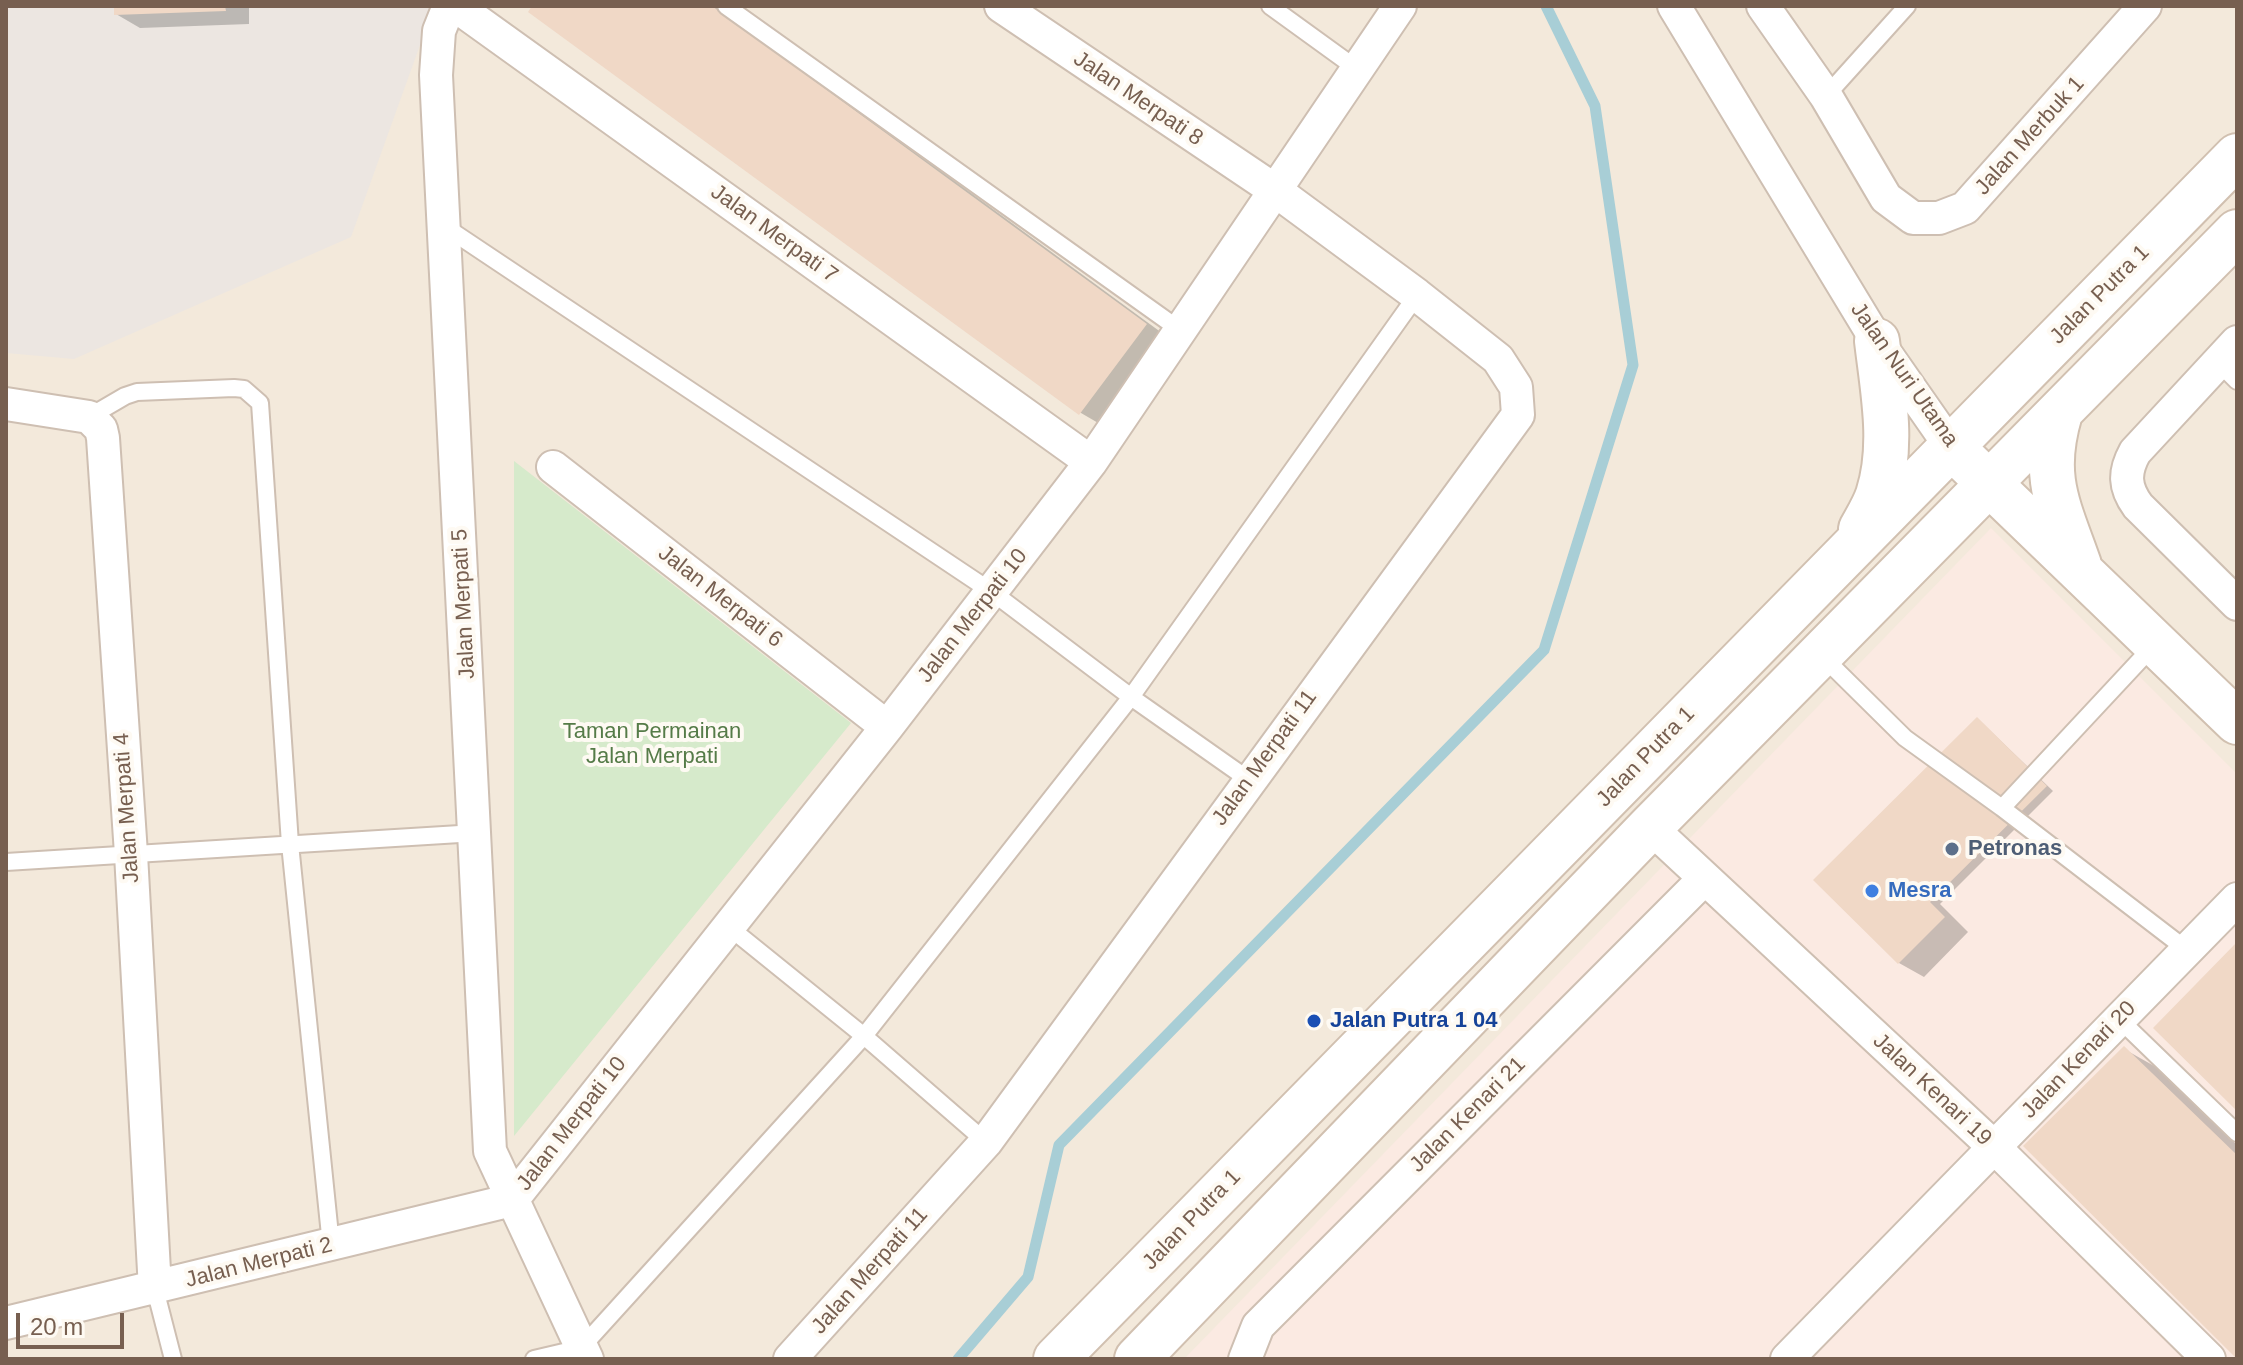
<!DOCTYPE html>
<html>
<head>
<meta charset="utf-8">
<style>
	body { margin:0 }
	#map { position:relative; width:2243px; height:1365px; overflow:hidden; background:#fcf6ed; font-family:Arial,sans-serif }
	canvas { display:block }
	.frame { position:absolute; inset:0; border:8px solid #775f50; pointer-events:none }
	.scale { position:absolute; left:16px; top:1313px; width:108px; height:36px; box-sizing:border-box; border:4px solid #775f50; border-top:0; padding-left:10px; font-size:24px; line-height:28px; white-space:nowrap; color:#775f50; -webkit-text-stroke:6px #fefaf3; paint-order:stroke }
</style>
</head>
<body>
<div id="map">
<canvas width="2243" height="1365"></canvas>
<div class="frame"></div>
<div class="scale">20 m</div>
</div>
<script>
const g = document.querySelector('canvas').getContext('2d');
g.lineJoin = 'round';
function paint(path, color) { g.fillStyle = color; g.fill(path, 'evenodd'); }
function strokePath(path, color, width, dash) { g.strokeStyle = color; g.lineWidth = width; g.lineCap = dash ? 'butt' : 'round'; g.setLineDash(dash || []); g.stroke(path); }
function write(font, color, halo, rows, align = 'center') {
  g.font = font + ' Arial,sans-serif'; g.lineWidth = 8; g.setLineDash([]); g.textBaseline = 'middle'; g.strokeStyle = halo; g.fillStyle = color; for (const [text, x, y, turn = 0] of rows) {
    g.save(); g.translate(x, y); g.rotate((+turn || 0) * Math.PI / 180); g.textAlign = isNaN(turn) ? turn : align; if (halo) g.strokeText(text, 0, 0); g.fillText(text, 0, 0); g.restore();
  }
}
paint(new Path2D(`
	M 6,6 L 2237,6 L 2237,1359 L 6,1359 Z`), '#f3e9db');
paint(new Path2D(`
	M 1991,528 L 2237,774 L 2237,1359 L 1184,1359 Z`), '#fbeae2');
paint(new Path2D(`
	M 6,6 L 434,6 L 351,237 L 74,359 L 6,353 Z`), '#ece6e1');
paint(new Path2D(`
	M 514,461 L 851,723 L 514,1136 Z`), '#d6eacb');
paint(new Path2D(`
	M 116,6 L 249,6 L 249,24 L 140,28 L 116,14 Z
	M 535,6 L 716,6 L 1177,344 L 1112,431 L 1081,413 L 531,11 Z
	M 1978,719 L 2053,791 L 1940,904 L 1968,932 L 1924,977 L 1899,963 L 1816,880 Z
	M 2124,1049 L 2156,1067 L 2237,1145 L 2237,1357 Z`), '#0003');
strokePath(new Path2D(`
	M 958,1359 L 1028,1277 L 1059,1145 L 1544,650 L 1633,365 L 1595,106 L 1546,6`), '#a8ced6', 11);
paint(new Path2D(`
	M 114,6 L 225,6 L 226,11 L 114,15 Z
	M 532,6 L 712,6 L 1147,324 L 1079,415 L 528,12 Z
	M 1977,717 L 2047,786 L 1930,902 L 1945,917 L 1898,964 L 1813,880 Z
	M 2237,942 L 2237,1111 L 2153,1028 Z
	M 2124,1046 L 2237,1155 L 2237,1359 L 2023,1146 Z`), '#f0d8c6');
const lane = new Path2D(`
	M 726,6 L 1180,330
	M 1270,6 L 1357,69
	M 1826,96 L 1907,6
	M 444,226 L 992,592 L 1131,697 L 1249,780
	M 2217,361 L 2237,381
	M 89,417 L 125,396 L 137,392 L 234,388 L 244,389 L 260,403 L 290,844 L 331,1245
	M 1822,656 L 1905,738 L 2002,808 L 2187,950
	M 2002,808 L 2155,644
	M 6,862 L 476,833
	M 729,927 L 864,1036 L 986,1142
	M 2119,1019 L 2237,1133
	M 155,1289 L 173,1359
	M 534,1359 L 581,1348 L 864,1036 L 1131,697 L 1417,295`);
const street = new Path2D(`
	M 449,6 L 439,31 L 436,75 L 490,1151 L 587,1359
	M 456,6 L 1091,462
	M 1674,6 L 1877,341 L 1951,447
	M 1763,6 L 1826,96 L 1886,198 L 1913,218 L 1939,218 L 1965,208 L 2145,6
	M 2237,342 L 2135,452 C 2124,472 2124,487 2138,506 L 2237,604
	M 6,404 L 89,417 L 101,429 L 103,438 L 131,854 L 155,1289
	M 553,467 L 887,727
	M 1650,827 L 1994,1147 L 2209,1359
	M 512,1200 L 887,727 L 1091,462 L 1400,6
	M 6,1323 L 512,1200
	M 790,1359 L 986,1142 L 1518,415 L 1516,387 L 1498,359 L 1417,295 L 1276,191 L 1001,6
	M 1245,1359 L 1258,1326 L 1704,879
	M 1787,1359 L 2237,899`);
const secondary = new Path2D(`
	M 2060,413 C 2041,477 2058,505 2079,565
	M 1967,462 L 2237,722
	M 1861,529 C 1867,518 1874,507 1878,495 C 1894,445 1883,392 1877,341
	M 1056,1359 L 2237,156
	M 1137,1359 L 1650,827 L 2237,232`);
strokePath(lane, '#cebfb2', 20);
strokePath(street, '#cebfb2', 36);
strokePath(secondary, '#d1c0b0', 48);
strokePath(lane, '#fff', 16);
strokePath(street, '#fff', 32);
strokePath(secondary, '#fff', 44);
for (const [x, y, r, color] of [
	[1952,849,8,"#5c6f8a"],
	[1872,891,8,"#3f7fe0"],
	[1314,1021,8,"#1a4fb4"]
]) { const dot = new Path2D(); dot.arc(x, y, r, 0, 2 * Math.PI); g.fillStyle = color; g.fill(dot); strokePath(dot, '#fefaf3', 3); }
write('22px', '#775f50', '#fefaf3', [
	["Jalan Merpati 8",1138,99,34],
	["Jalan Merbuk 1",2030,136,-48],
	["Jalan Merpati 7",774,234,36],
	["Jalan Putra 1",2100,295,-45],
	["Jalan Nuri Utama",1904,375,55],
	["Jalan Merpati 6",720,597,38],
	["Jalan Merpati 5",464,604,-93],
	["Jalan Merpati 10",973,616,-52],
	["Jalan Putra 1",1646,757,-46],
	["Jalan Merpati 11",1265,758,-54],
	["Jalan Merpati 4",127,808,-94],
	["Jalan Kenari 20",2079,1060,-46],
	["Jalan Kenari 19",1932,1090,43],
	["Jalan Kenari 21",1468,1115,-45],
	["Jalan Merpati 10",572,1124,-52],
	["Jalan Putra 1",1192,1220,-46],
	["Jalan Merpati 2",259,1263,-14],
	["Jalan Merpati 11",870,1271,-48]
]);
write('22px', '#557b48', '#fefaf3', [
	["Taman Permainan",652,732],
	["Jalan Merpati",652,757]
]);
write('bold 22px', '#4e5e75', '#fefaf3', [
	["Petronas",1968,849]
], 'left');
write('bold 22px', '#366cbe', '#fefaf3', [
	["Mesra",1888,891]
], 'left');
write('bold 22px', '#164399', '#fefaf3', [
	["Jalan Putra 1 04",1330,1021]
], 'left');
</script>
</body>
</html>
